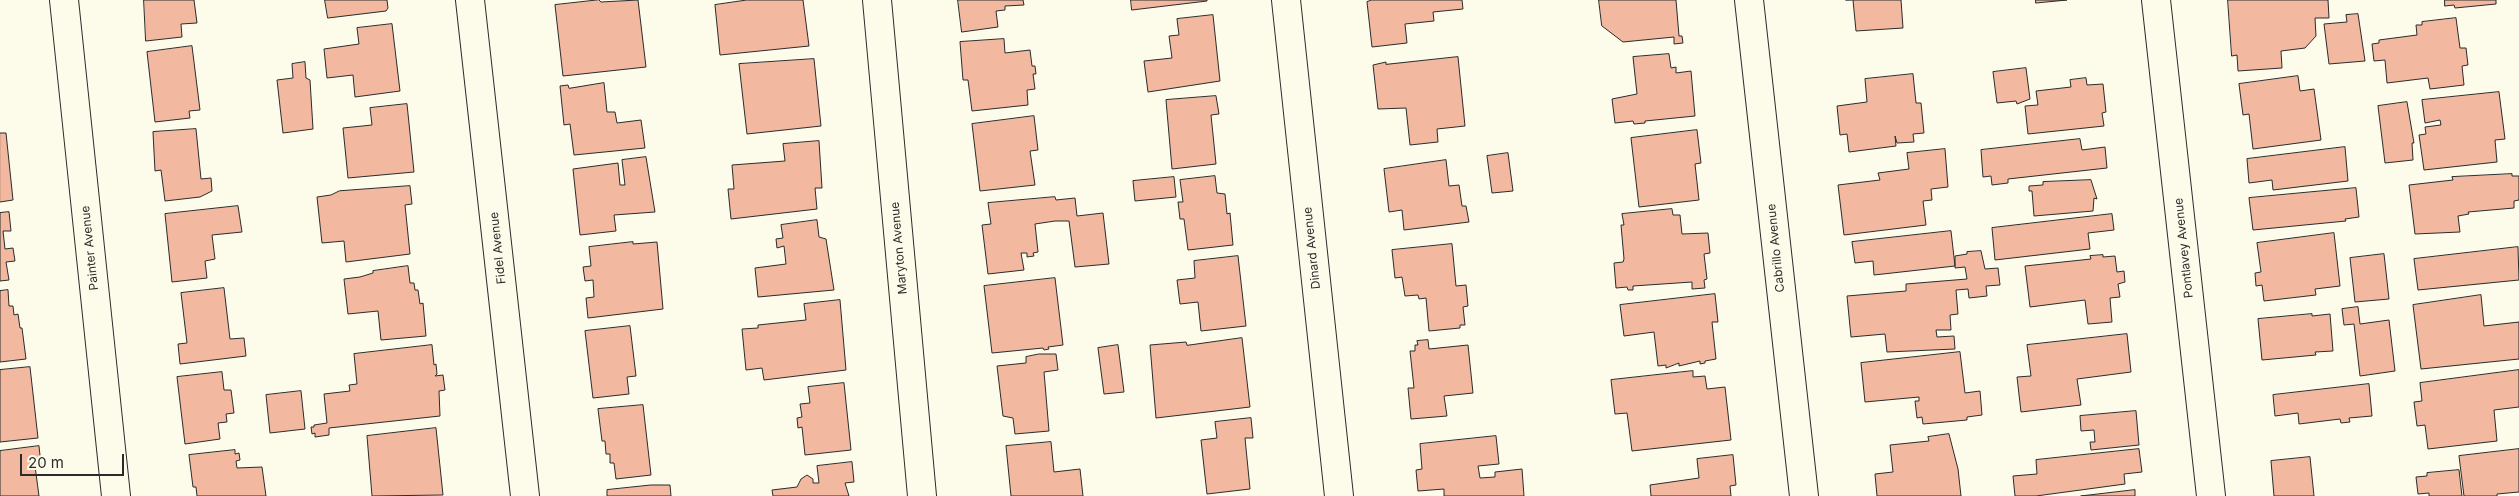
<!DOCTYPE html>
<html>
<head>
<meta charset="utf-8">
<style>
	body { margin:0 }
	#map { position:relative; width:2519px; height:496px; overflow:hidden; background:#fdfbea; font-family:Inter,sans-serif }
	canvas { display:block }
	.scale { position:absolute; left:20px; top:454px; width:104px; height:22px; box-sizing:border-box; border:2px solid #2b2b2b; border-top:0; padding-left:6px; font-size:15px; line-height:18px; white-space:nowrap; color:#2b2b2b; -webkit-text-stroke:4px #fdfbea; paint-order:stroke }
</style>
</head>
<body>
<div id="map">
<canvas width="2519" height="496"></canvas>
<div class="scale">20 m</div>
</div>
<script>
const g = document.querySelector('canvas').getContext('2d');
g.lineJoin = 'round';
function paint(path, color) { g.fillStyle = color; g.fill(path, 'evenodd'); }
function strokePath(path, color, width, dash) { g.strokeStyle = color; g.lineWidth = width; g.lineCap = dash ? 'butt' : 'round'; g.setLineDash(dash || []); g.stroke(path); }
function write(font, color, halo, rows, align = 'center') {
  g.font = font + ' Inter,sans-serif'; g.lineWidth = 4; g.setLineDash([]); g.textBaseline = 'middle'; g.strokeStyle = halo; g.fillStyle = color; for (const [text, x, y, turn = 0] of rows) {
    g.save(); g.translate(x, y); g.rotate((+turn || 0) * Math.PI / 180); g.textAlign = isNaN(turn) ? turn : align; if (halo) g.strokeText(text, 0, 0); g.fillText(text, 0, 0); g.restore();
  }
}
const building = new Path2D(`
	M 144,0 L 194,0 L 197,23 L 181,24 L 182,37 L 146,41 Z
	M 325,0 L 387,0 L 388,8 L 386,11 L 328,18 Z
	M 599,0 L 601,2 L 638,0 L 646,67 L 563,76 L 555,5 Z
	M 747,0 L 803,0 L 809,46 L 720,55 L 715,5 Z
	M 958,0 L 1023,0 L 1024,5 L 1005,6 L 1005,10 L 996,11 L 998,27 L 962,32 Z
	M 1131,0 L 1207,0 L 1207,1 L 1132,10 Z
	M 1372,0 L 1462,0 L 1463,9 L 1433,12 L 1434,21 L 1405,24 L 1407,43 L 1372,47 L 1367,2 Z
	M 1599,0 L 1676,0 L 1679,36 L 1682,36 L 1683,43 L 1674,44 L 1674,37 L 1623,42 L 1602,26 Z
	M 1846,0 L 1901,0 L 1903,28 L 1856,31 L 1853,0 Z
	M 2036,0 L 2067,0 L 2036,3 Z
	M 2228,0 L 2328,0 L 2329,18 L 2315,18 L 2316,36 L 2305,48 L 2281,51 L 2282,68 L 2238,71 L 2237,55 L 2232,56 Z
	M 2445,0 L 2496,0 L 2496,4 L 2455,8 L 2454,5 L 2445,6 Z
	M 2358,14 L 2365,61 L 2329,64 L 2324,24 L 2347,22 L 2346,15 Z
	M 1213,15 L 1220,81 L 1148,92 L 1144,61 L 1172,58 L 1169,36 L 1179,35 L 1177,19 Z
	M 2456,18 L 2460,48 L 2466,48 L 2468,65 L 2462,66 L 2464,85 L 2430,89 L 2428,78 L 2387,83 L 2385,60 L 2374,61 L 2372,44 L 2379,43 L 2379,40 L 2417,35 L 2416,25 L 2422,25 L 2422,22 Z
	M 392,24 L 400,91 L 355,97 L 353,75 L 327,78 L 324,49 L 359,44 L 357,28 Z
	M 1004,39 L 1005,53 L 1030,50 L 1032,66 L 1035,66 L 1036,74 L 1033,74 L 1035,89 L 1027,90 L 1028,105 L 972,111 L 968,80 L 963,80 L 960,42 Z
	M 192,46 L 200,110 L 189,111 L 190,118 L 155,122 L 147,52 Z
	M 1669,54 L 1671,68 L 1676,67 L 1676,73 L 1691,71 L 1695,116 L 1645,121 L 1645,123 L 1634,124 L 1633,121 L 1615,123 L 1612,99 L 1637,94 L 1633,57 Z
	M 1458,57 L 1465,126 L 1437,129 L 1438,142 L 1410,145 L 1406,108 L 1378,109 L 1373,65 L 1386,62 L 1386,64 Z
	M 814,59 L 821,126 L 747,134 L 739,64 Z
	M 305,62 L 306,78 L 310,80 L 313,129 L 283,133 L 277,80 L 293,78 L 292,64 Z
	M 2026,68 L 2030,99 L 2017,104 L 2016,101 L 1997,103 L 1993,72 Z
	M 1913,74 L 1916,103 L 1921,103 L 1924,133 L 1913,134 L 1914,142 L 1897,143 L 1895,136 L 1896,146 L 1849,152 L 1847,134 L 1840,135 L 1837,106 L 1867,102 L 1865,79 Z
	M 2298,76 L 2300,91 L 2314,89 L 2321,140 L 2253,149 L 2249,114 L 2243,115 L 2239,84 Z
	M 2086,78 L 2087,85 L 2103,84 L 2106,112 L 2102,113 L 2104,126 L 2028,134 L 2025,106 L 2038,105 L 2036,91 L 2071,87 L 2070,80 Z
	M 604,83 L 607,112 L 615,112 L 617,123 L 641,120 L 645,148 L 574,155 L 570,124 L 564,125 L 560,86 L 568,85 L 569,88 Z
	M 2499,92 L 2505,139 L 2495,140 L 2497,162 L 2424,170 L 2419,135 L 2426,134 L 2425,127 L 2441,125 L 2440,120 L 2425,123 L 2422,100 Z
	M 1216,96 L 1219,114 L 1211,115 L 1216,164 L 1172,169 L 1166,100 Z
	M 2407,102 L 2414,143 L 2412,143 L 2413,160 L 2385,163 L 2378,106 Z
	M 407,104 L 414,172 L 348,178 L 343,128 L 372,125 L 370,108 Z
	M 1034,116 L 1038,150 L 1030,151 L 1035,185 L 980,191 L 972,124 Z
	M 196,129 L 201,179 L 211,178 L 212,191 L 200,197 L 165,201 L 161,170 L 155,171 L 153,132 Z
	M 1697,130 L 1701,163 L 1695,164 L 1699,200 L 1639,207 L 1631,138 Z
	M 0,133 L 6,133 L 13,200 L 0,202 Z
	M 2080,139 L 2082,150 L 2105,147 L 2107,168 L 2008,179 L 2008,183 L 1992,185 L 1991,176 L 1983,177 L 1981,150 Z
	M 819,141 L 822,188 L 815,188 L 817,209 L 731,219 L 728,189 L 734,189 L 732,165 L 785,161 L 783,144 Z
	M 2345,147 L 2348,181 L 2273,190 L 2272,180 L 2249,183 L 2247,159 Z
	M 1945,149 L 1948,187 L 1931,189 L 1932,200 L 1923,201 L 1926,225 L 1844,235 L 1838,185 L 1880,180 L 1878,173 L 1909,169 L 1907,153 Z
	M 1508,153 L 1513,191 L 1492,193 L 1487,156 Z
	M 646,157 L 655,212 L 614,215 L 616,231 L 580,235 L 573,169 L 618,163 L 620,185 L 625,185 L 622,160 Z
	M 1446,160 L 1449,186 L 1459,185 L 1462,206 L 1466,206 L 1469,222 L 1404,230 L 1402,210 L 1389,212 L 1384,169 Z
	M 2512,174 L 2512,176 L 2519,176 L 2519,200 L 2514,201 L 2514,208 L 2468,212 L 2469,214 L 2458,216 L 2460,232 L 2415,234 L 2409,185 L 2453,180 L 2452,177 Z
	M 1215,176 L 1217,193 L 1225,194 L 1227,214 L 1230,213 L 1233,245 L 1188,250 L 1184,219 L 1180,219 L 1178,202 L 1183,202 L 1180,180 Z
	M 1174,177 L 1176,197 L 1135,201 L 1133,181 Z
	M 2091,180 L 2097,199 L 2094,198 L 2093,211 L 2034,216 L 2032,191 L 2029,191 L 2029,186 L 2043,185 L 2043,182 Z
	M 410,186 L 412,204 L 405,205 L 410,254 L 346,262 L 344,241 L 322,243 L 317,197 L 331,195 L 339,191 Z
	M 2356,188 L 2359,217 L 2345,219 L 2346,221 L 2253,230 L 2249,198 Z
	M 1055,197 L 1056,200 L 1075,198 L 1077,216 L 1103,213 L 1109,264 L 1075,267 L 1069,221 L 1055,221 L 1035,224 L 1038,252 L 1033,253 L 1034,256 L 1027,257 L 1027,253 L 1021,253 L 1024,270 L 988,274 L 982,225 L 991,224 L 988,203 Z
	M 238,206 L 242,232 L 212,235 L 215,259 L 205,261 L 207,278 L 172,282 L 165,214 Z
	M 1672,209 L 1673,215 L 1680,215 L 1682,234 L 1708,233 L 1710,253 L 1704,254 L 1707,279 L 1704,280 L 1705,288 L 1692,289 L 1692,282 L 1633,286 L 1633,290 L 1628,290 L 1627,287 L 1616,288 L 1614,263 L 1623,262 L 1624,259 L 1621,225 L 1624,225 L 1622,214 Z
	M 9,212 L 11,231 L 3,231 L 5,249 L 13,248 L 15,261 L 6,262 L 9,280 L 0,281 L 0,213 Z
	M 2112,214 L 2114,230 L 2088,233 L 2090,249 L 1995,260 L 1992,228 Z
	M 817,220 L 819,237 L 826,239 L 834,290 L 758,297 L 755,268 L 786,264 L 784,246 L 777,248 L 776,239 L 783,238 L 781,225 Z
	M 1951,231 L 1955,266 L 1874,275 L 1873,261 L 1855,263 L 1852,242 Z
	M 2334,233 L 2340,286 L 2315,289 L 2316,295 L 2264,301 L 2262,285 L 2256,286 L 2255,273 L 2261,272 L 2257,243 Z
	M 633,242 L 633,244 L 657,242 L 663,309 L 588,318 L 586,298 L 594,297 L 593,280 L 585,281 L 583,267 L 591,266 L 589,247 Z
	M 1452,244 L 1456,286 L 1466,285 L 1468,306 L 1463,307 L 1465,325 L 1460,325 L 1460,328 L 1429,331 L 1426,298 L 1419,299 L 1418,295 L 1405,296 L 1402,277 L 1395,278 L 1392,250 Z
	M 2518,247 L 2519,280 L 2418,290 L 2414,259 Z
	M 1981,251 L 1985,269 L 1998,268 L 2000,285 L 1986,286 L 1987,296 L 1969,298 L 1968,289 L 1956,290 L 1958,314 L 1950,315 L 1951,330 L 1936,330 L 1937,337 L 1954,336 L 1955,349 L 1887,352 L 1885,334 L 1851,337 L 1847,296 L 1906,291 L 1906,284 L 1967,279 L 1965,267 L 1955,268 L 1955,256 L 1967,254 L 1967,252 Z
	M 2384,254 L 2389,299 L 2355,302 L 2350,258 Z
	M 2103,255 L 2103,257 L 2115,256 L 2117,272 L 2124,271 L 2125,282 L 2118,284 L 2120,297 L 2110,298 L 2112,322 L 2088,324 L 2085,300 L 2030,307 L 2025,266 L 2091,259 L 2090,256 Z
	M 1238,256 L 1246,326 L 1201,331 L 1198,302 L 1180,304 L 1177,280 L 1195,278 L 1194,261 Z
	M 408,266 L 410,283 L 414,283 L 415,290 L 418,290 L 420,304 L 423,303 L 426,336 L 381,340 L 378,311 L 348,314 L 344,279 L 360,277 L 373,273 L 373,271 Z
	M 1055,278 L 1063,345 L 1048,347 L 1049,349 L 1044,350 L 1043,348 L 992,353 L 984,286 Z
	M 224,288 L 230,339 L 244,338 L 246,356 L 180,364 L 178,344 L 187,343 L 181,293 Z
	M 8,290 L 9,306 L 13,306 L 14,315 L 18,314 L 20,328 L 22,328 L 26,359 L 0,362 L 0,291 Z
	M 1715,294 L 1718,322 L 1712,322 L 1716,359 L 1705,361 L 1705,363 L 1700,364 L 1700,361 L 1679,366 L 1679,363 L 1666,368 L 1666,365 L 1658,366 L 1654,332 L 1624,336 L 1620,305 Z
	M 2481,295 L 2484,326 L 2519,322 L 2519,359 L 2421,369 L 2413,305 Z
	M 840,300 L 846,370 L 764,380 L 762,368 L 746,370 L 742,329 L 758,328 L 758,325 L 806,320 L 804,304 Z
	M 2358,307 L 2360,324 L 2389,320 L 2395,371 L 2360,376 L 2354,324 L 2344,325 L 2342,309 Z
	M 2312,314 L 2312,316 L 2330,314 L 2333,351 L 2315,352 L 2316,355 L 2262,360 L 2258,319 Z
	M 630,326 L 636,376 L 627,377 L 629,394 L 593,398 L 585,331 Z
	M 2127,334 L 2131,372 L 2077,379 L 2081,405 L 2021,412 L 2017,377 L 2031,376 L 2027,345 Z
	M 1242,338 L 1250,407 L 1156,418 L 1150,345 L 1186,342 L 1187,345 Z
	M 1428,340 L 1429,349 L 1468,345 L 1473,393 L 1444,396 L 1447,416 L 1411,419 L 1408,388 L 1414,388 L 1410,351 L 1415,351 L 1415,345 L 1418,345 L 1417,341 Z
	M 432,345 L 434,365 L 436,364 L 437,374 L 435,376 L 443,375 L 445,390 L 439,391 L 440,416 L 329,428 L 329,435 L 315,437 L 315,433 L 312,434 L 311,427 L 314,427 L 314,425 L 327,423 L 324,394 L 350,391 L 349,385 L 357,384 L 354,354 Z
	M 1118,345 L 1124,392 L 1104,394 L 1098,348 Z
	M 1960,352 L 1965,393 L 1980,391 L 1982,415 L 1967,417 L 1967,420 L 1923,424 L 1922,417 L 1917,418 L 1915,401 L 1919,401 L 1919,397 L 1865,402 L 1861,363 Z
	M 1039,354 L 1056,354 L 1058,370 L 1044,372 L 1049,431 L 1015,434 L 1013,418 L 1003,416 L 997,366 L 1026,363 L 1026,357 Z
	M 30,367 L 38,438 L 0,442 L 0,370 Z
	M 2519,370 L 2519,407 L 2494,410 L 2497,441 L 2428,449 L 2425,425 L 2417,426 L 2414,402 L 2422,401 L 2420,383 Z
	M 1693,371 L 1693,377 L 1705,376 L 1707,389 L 1725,387 L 1731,440 L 1632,451 L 1627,413 L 1615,414 L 1611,380 Z
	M 222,372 L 224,390 L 231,390 L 234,413 L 226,414 L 227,422 L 218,423 L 220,439 L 185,444 L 177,377 Z
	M 844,383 L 851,450 L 805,455 L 802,427 L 798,428 L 797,418 L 802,417 L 800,404 L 810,403 L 808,387 Z
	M 2369,384 L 2372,416 L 2349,418 L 2350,422 L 2341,423 L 2340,419 L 2299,424 L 2298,413 L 2275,416 L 2273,395 Z
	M 301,391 L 305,429 L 270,433 L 266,395 Z
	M 643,405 L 651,475 L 616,479 L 614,463 L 610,463 L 610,454 L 606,454 L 605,441 L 602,441 L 598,409 Z
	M 2136,411 L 2139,445 L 2091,450 L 2090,442 L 2095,442 L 2094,430 L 2081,431 L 2080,416 Z
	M 1251,418 L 1253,438 L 1245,438 L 1250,489 L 1207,494 L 1201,440 L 1217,438 L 1215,422 Z
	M 436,428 L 443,495 L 372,496 L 367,436 Z
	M 1949,434 L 1958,469 L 1961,496 L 1877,496 L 1875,474 L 1893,472 L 1890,445 L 1929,441 L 1928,437 Z
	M 1496,436 L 1499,464 L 1478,466 L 1480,478 L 1495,477 L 1495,472 L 1522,469 L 1524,496 L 1444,496 L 1444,489 L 1418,491 L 1416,470 L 1422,469 L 1420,444 Z
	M 1051,442 L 1054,472 L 1080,469 L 1083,496 L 1011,496 L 1006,446 Z
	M 39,446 L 41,465 L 35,466 L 39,496 L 0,496 L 0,451 Z
	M 2139,449 L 2142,472 L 2124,474 L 2125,484 L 2036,496 L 2015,496 L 2013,476 L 2037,474 L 2036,460 Z
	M 2519,449 L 2519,492 L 2497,494 L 2497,496 L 2464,496 L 2459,456 Z
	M 235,450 L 235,454 L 239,453 L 240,460 L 236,461 L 237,468 L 262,467 L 266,496 L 197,496 L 196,487 L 193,487 L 189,455 Z
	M 1733,455 L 1736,485 L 1730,486 L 1731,496 L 1651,496 L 1650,485 L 1699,478 L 1697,459 Z
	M 2310,457 L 2314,496 L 2274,496 L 2271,461 Z
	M 852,462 L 854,482 L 845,483 L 849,496 L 773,496 L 772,490 L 797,487 L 801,479 L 807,475 L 813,479 L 813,483 L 819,483 L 817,466 Z
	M 2459,470 L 2462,496 L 2429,496 L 2429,493 L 2418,494 L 2416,477 L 2427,476 L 2427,473 Z
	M 651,485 L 670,485 L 671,496 L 607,496 L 607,490 Z
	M 2135,490 L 2135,496 L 2081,496 Z`);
paint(building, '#f2b8a0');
strokePath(building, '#2b2b2b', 1);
const street = new Path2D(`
	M 64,0 L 116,496
	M 470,0 L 525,496
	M 877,0 L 922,496
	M 1286,0 L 1339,496
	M 1749,0 L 1804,496
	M 2156,0 L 2211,496`);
strokePath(street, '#2b2b2b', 30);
strokePath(street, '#fdfbea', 28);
write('12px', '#2b2b2b', '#fdfbea', [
	["Painter Avenue",90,248,-96],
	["Fidel Avenue",498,248,-96],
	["Maryton Avenue",899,248,-95],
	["Dinard Avenue",1312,248,-96],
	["Cabrillo Avenue",1776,248,-96],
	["Pontlavey Avenue",2184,248,-96]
]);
</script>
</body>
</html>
